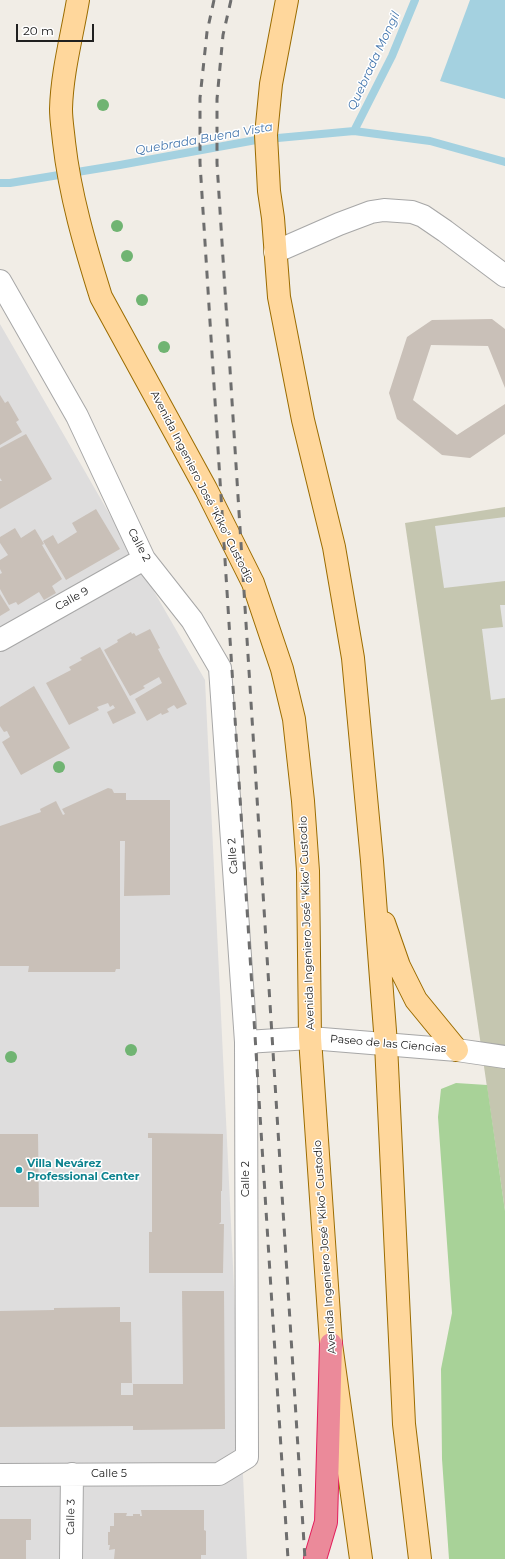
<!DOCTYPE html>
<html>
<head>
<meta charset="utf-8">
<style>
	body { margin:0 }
	#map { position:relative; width:505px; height:1559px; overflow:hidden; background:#f1ede6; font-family:Montserrat,sans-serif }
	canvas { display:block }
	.scale { position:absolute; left:16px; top:24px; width:78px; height:18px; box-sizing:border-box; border:2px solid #202020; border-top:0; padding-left:5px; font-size:12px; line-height:14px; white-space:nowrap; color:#202020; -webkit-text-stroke:3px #fff; paint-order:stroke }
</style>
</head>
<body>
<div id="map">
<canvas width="505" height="1559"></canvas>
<div class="scale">20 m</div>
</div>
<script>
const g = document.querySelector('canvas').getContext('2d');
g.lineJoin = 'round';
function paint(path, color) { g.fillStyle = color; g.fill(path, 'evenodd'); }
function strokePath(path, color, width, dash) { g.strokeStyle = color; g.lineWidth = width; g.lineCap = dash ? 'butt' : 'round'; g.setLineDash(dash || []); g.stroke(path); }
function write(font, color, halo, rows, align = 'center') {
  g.font = font + ' Montserrat,sans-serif'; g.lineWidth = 3; g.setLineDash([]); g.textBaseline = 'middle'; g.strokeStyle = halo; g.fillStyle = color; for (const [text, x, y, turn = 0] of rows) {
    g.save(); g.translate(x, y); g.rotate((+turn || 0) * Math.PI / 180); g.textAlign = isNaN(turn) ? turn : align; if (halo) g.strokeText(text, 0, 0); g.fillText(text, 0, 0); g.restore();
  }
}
paint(new Path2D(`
	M 0,324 L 205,680 L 247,1559 L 0,1559 Z`), '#dedddd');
paint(new Path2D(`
	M 505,507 L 505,1211 L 405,523 Z`), '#c5c6b0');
paint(new Path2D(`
	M 456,1083 L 487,1085 L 505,1211 L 505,1559 L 449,1559 L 442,1459 L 441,1369 L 452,1313 L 438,1117 L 441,1089 Z`), '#a8d298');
paint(new Path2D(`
	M 505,517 L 505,581 L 444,588 L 435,526 Z
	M 500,605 L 505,605 L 505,698 L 491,700 L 482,629 L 503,627 Z`), '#e4e4e4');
paint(new Path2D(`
	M 470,0 L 505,0 L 505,99 L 440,81 Z`), '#a4d1e0');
strokePath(new Path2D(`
	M 354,131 L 392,56 L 415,0
	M 0,183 L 10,183 L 120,165 L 256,140 L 354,131 L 430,141 L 505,162`), '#a4d1e0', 8);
paint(new Path2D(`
	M 492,319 L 505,329 L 505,388 L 488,346 L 431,345 L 413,400 L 457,435 L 505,404 L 505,434 L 470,458 L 442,455 L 397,419 L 389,393 L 407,337 L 432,320 Z
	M 0,395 L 5,403 L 8,401 L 19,420 L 16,422 L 22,432 L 0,445 Z
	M 26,434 L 52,479 L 0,509 L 0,481 L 2,481 L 0,478 L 0,448 Z
	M 96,509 L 120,549 L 66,580 L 43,541 L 53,535 L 58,544 L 77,532 L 72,523 Z
	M 15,528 L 21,538 L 35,529 L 44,544 L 42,545 L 62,579 L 52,586 L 56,593 L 44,600 L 39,592 L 18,605 L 16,602 L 9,605 L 0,589 L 0,574 L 2,573 L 0,569 L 0,560 L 8,555 L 0,543 L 0,537 Z
	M 0,594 L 10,610 L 0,616 Z
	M 150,629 L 160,648 L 158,649 L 187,704 L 177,709 L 174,705 L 167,709 L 169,712 L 162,715 L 161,713 L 147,721 L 135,699 L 162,683 L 159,677 L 143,686 L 145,688 L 130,696 L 104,650 L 118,642 L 117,640 L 131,632 L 132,634 L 134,633 L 136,636 Z
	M 100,647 L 136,713 L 113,724 L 107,712 L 115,708 L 113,705 L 110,707 L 108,703 L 97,707 L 99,710 L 69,725 L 46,683 L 71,670 L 69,667 L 82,660 L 80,658 Z
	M 34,686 L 70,748 L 21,775 L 2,742 L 10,737 L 7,731 L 4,732 L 0,726 L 0,707 Z
	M 108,788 L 112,789 L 114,793 L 126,793 L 126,800 L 170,800 L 170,895 L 124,896 L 125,841 L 120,841 L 120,969 L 116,969 L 115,972 L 28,972 L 29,966 L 0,966 L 0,826 L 41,812 L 40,809 L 56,801 L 63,815 L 65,814 L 62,809 Z
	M 148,1133 L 223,1134 L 222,1191 L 221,1191 L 221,1222 L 219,1224 L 224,1224 L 223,1273 L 149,1273 L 149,1232 L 152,1232 L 152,1138 L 148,1138 Z
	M 0,1134 L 38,1134 L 39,1207 L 0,1207 Z
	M 182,1291 L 224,1291 L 225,1429 L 133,1430 L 133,1426 L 0,1427 L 0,1311 L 54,1310 L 54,1308 L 120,1307 L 120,1322 L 131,1322 L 132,1383 L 121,1383 L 121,1395 L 133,1395 L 133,1384 L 183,1384 Z
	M 141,1510 L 204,1510 L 204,1530 L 206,1531 L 206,1555 L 201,1555 L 201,1559 L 114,1559 L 115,1549 L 109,1550 L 110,1545 L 108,1545 L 108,1532 L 110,1532 L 110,1526 L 114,1526 L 114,1513 L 127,1513 L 126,1516 L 133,1516 L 133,1514 L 140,1514 L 140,1516 L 142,1516 Z
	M 0,1519 L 31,1519 L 31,1540 L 26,1540 L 26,1559 L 0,1559 Z`), '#c9c0b8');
const minor = new Path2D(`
	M 275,252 L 339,224 L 371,212 L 384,210 L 412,212 L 423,216 L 445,231 L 505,276
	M 0,281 L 77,416 L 144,559 L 192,620 L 220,668 L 246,1042 L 247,1457 L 219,1474 L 0,1475
	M 0,640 L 144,559
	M 246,1042 L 310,1038 L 457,1050 L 505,1057
	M 71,1559 L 72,1474`);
const major = new Path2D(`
	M 78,0 C 72,36 62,72 61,109 C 61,120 63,131 64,142 C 70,195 85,246 101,297 L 206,489 L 253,583 L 282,669 L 294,719 L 303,801 L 308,871 L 310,1038 L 331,1344 L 361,1559
	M 287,0 L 271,84 L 266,135 L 269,191 L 273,218 L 279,297 L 303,420 L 334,547 L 353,658 L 372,861 L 386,1044 L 404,1424 L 420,1559
	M 384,923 L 399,966 L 416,1000 L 457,1050`);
const highway = new Path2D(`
	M 315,1559 L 326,1522 L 331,1344`);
strokePath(minor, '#a7a7a7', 24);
strokePath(major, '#9b6c00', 24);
strokePath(highway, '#e31e5c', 24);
strokePath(minor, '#fff', 22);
strokePath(major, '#ffd79c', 22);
strokePath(highway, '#eb8a9a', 22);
strokePath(new Path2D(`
	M 214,0 L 207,32 L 200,98 L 200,163 L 288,1559
	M 231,0 L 223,35 L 217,99 L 217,163 L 305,1559`), '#6e6e6e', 3, [8, 8]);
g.fillStyle = '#70b472';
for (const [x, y] of [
	[103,105],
	[117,226],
	[127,256],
	[142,300],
	[164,347],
	[59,767],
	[131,1050],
	[11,1057]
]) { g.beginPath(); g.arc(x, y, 6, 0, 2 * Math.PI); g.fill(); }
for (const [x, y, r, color] of [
	[19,1170,4,"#0f9aa8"]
]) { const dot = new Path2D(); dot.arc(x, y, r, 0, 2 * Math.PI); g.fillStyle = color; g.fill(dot); strokePath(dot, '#fff', 1.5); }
write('11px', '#202020', '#fff', [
	["Avenida Ingeniero José \"Kiko\" Custodio",202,487,63],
	["Calle 2",139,545,62],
	["Calle 9",72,599,-29],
	["Calle 2",233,856,-94],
	["Avenida Ingeniero José \"Kiko\" Custodio",307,923,-92],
	["Paseo de las Ciencias",388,1044,5],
	["Calle 2",246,1179,-90],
	["Avenida Ingeniero José \"Kiko\" Custodio",325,1247,-94],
	["Calle 5",109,1474],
	["Calle 3",71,1517,-89]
]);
write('bold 11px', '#0d838f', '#fff', [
	["Villa Nevárez",27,1164],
	["Professional Center",27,1177]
], 'left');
write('italic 12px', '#4476ad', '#fff', [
	["Quebrada Mongil",374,61,-65],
	["Quebrada Buena Vista",204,139,-10]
]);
</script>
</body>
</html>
